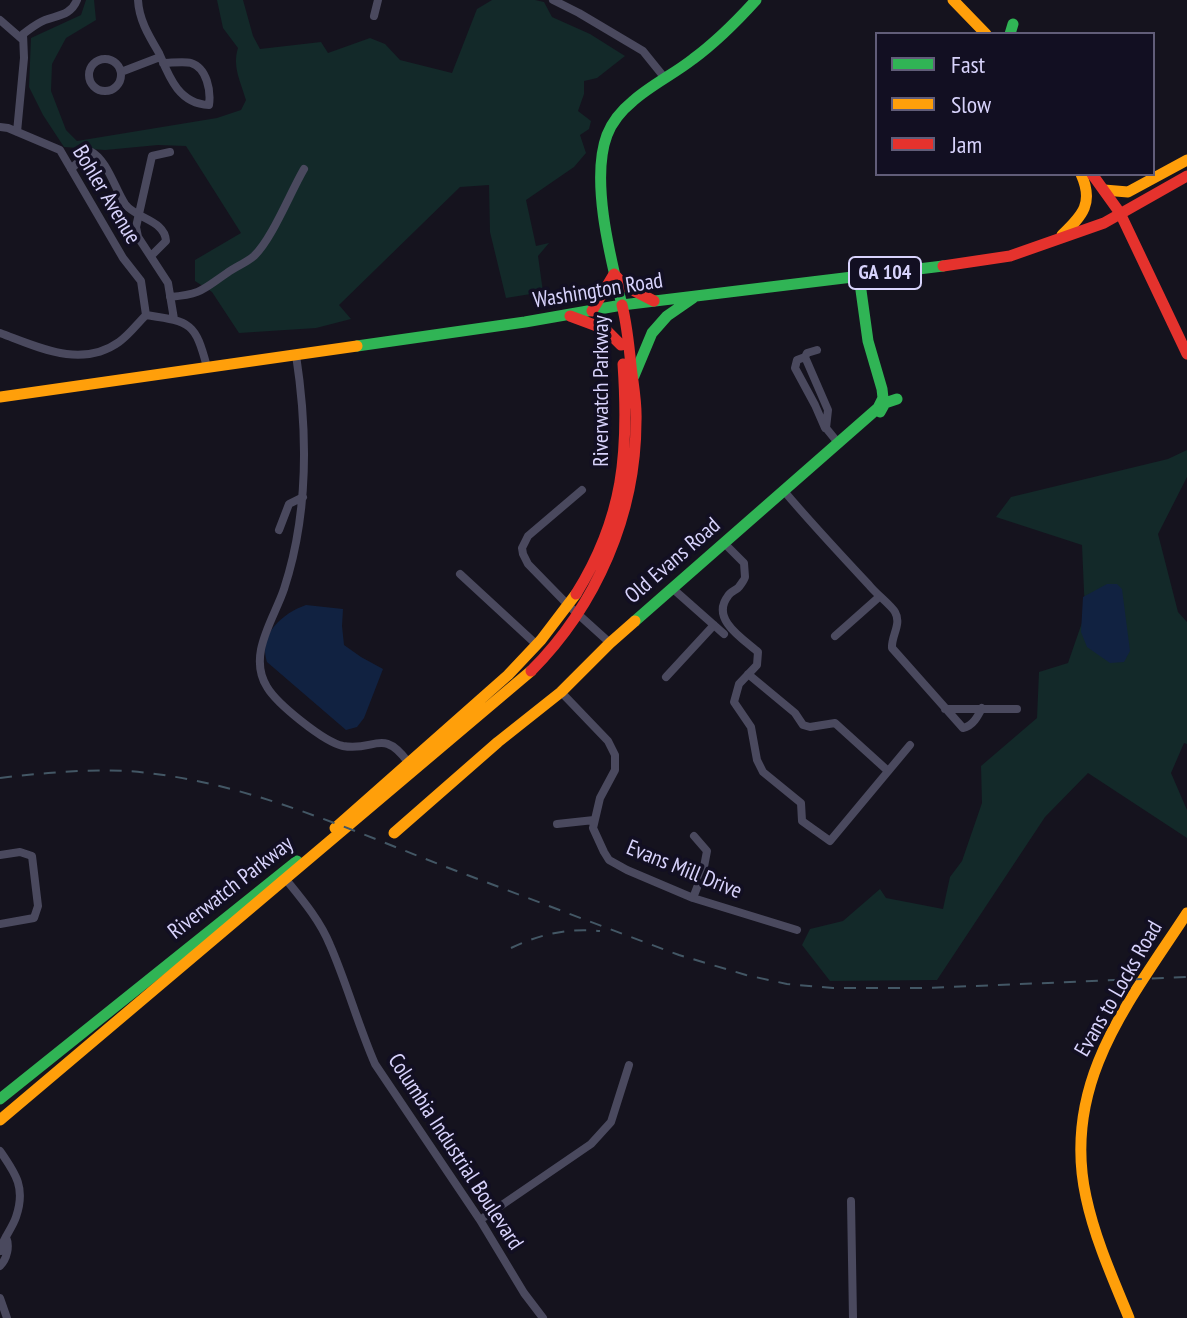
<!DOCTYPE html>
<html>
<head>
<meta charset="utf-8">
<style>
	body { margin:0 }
	#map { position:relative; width:1187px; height:1318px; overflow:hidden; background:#15131e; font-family:"PT Sans Narrow",sans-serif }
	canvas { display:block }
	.legend { position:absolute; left:875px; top:32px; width:280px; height:144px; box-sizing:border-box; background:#120f22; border:2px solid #615d79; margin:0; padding:10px 14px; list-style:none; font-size:24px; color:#d8d3fc }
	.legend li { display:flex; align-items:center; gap:16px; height:40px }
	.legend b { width:40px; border:2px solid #615d79 }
</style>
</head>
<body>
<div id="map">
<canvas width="1187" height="1318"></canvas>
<ul class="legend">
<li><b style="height:10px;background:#30b455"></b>Fast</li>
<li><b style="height:10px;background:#ff9f0a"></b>Slow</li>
<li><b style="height:10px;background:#e5322d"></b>Jam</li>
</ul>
</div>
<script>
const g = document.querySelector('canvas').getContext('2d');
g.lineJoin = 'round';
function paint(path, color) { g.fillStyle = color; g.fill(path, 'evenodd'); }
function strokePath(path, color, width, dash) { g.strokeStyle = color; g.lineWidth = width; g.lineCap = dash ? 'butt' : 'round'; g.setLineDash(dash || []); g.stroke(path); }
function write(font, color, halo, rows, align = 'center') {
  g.font = font + ' "PT Sans Narrow",sans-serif'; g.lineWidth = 7; g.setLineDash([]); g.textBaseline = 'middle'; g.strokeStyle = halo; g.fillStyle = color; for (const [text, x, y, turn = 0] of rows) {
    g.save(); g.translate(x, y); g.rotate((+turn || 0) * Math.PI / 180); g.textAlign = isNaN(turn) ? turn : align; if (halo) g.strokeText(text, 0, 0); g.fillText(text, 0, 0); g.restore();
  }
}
paint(new Path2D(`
	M 86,0 L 94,0 L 96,20 L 66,38 L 52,64 L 51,91 L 66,130 L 77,141 L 217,118 L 241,110 L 246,100 C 241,82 232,67 238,48 L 223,28 L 217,0 L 243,0 L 253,36 L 260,49 L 321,42 L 328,53 L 370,38 L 385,44 L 400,60 L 452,73 L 477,9 L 492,0 L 535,0 L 544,2 L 552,17 L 590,34 L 625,56 L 597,78 L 584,81 L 584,94 L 578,111 L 591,121 L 589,129 L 580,135 L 586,153 L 574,167 L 526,200 L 536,246 L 549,243 L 538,256 L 543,292 L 506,298 L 490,232 L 489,185 L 460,187 L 339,305 L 351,319 L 316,328 L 239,333 L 212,292 L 195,281 L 195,260 L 241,233 L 186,146 L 158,145 L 105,150 L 64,147 L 43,115 L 29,87 L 31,38 L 81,15 Z
	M 1187,450 L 1187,477 L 1158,534 L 1178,612 L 1187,622 L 1187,744 L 1184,743 L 1171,773 L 1187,810 L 1187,838 L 1088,773 L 1045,817 L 937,980 L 830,981 L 802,945 L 810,929 L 843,921 L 880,889 L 886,898 L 943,909 L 950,877 L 962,861 L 982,803 L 981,766 L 1037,718 L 1039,672 L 1068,663 L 1085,614 L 1082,545 L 996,517 L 1011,497 L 1168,459 Z`), '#132929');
paint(new Path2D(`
	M 1107,584 L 1117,584 L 1122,589 L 1130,651 L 1124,662 L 1110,663 L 1087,647 L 1081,632 L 1083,597 Z
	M 306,605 L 343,609 L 342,626 L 344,645 L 361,657 L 383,669 L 364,718 L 357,727 L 346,730 L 267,662 C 258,634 283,613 306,605 Z`), '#112241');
strokePath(new Path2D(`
	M 138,0 C 139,20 149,36 159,53 C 169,77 179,104 209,105 C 211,91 207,68 191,63 C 184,61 171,63 163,63
	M 553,0 L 579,13 L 643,51 L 664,77
	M 374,16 L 378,0
	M 0,20 L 23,40
	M89 75a16 16 0 1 1 32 0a16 16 0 1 1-32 0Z
	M 121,72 L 160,57
	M 0,127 L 8,128 L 60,150 L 123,258 L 141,281 L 146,315
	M 17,132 L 24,58 L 23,34 C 30,29 37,23 45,20 C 59,15 71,15 77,0
	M 170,152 L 152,156 L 136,227 L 138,237 L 168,283 L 174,319
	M 71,169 L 90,151 C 107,159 115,189 125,204 C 136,219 165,220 166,241 L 151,256
	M 170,297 C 202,294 202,290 227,273 C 235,267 246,263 254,256 C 272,239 290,193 304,169
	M 146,315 C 191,322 195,322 207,367
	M 0,333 C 38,347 81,369 119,342 C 129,335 137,324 146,315
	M 817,350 L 807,353 L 805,357 L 828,410 L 826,428 L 839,444
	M 296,355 C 308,433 309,513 284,589 C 274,619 247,655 267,687 C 277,704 324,742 343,746 C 375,752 382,727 408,762
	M 805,357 L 797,360 L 795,368 L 815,405 L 825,428
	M 582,490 L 528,536 L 522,548 L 523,554 L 528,564 L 569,606 L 610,643
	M 784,491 C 811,523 840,554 869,585 C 874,592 892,606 895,612 C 902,624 891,636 892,648 L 963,728 C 973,726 978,716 982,708
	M 279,530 L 289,504 L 303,497
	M 724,543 L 744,563 L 745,577 C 745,579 739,587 738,588 C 734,591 730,592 728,596 C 710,619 743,639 758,652 L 757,665 L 739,684 L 734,702 L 751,727 L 757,760 L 763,772 L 801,803 L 802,821 L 830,841 L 910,745
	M 460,574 L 537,645
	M 672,588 L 724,634
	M 835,636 L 879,597
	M 748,674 L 795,713 L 803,725 L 810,727 L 835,723 L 888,771
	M 666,677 L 714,625
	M 561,692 L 608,741 L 615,755 L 615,770 L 600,798 L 593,828 L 604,852 L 609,860 L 627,870 L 693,898 L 797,930
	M 945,709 L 1017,709
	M 557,824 L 594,820
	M 0,855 L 20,852 L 32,856 L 38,906 L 34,918 L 0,924
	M 284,877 C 301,898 320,920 330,945 C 347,984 358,1025 375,1064 L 480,1220 L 524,1293 L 543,1318
	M 693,898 L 703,872 L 707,851 L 694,836
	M 0,1151 C 16,1174 26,1188 16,1217 C 12,1229 3,1238 0,1251
	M 851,1201 L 853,1318
	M 480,1220 L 591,1144 L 611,1122 L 629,1065
	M 0,1266 C 7,1259 10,1246 6,1237
	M 0,1298 L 7,1318`), '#4a495e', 8);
strokePath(new Path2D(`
	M 1010,34 L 1013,24
	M 622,305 C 611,260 590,180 607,135 C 612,122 622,110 633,101 C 651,85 674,74 693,59 C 716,42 737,21 756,0
	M 357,346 L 525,322 L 622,305 L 943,266
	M 634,376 L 652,333 L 667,316 L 693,298
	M 880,412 L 885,403 L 897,399
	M 635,621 L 878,408 L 883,398 L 882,389 L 868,341 L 859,276
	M 0,1099 L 297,861`), '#30b455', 11);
strokePath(new Path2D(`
	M 953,0 L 986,34
	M 1104,190 L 1128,192 L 1187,160
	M 1062,235 C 1083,215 1094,203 1081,174
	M 0,397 L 357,346
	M 335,828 L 508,675 L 541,640 L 576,594
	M 394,833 L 498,742 L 561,692 L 610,643 L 635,621
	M 0,1120 L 531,671
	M 1129,1318 C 1113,1279 1095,1239 1086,1197 C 1061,1083 1129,1002 1187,913`), '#ff9f0a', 11);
strokePath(new Path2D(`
	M 1092,174 L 1120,213 L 1187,354
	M 943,266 L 1010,256 L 1104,223 L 1187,176
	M 592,311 L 614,274 L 625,286 L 654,301
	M 570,316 L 605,329 L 621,345
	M 576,594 C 624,517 629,452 623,364
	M 531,671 C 596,606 636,515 636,421 C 637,403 633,384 631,366 C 629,345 627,325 622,305`), '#e5322d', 11);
strokePath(new Path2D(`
	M 0,778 C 42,773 85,769 127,771 C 239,779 343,827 446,867 C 523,896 601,926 679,955 L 746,975 L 787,984 L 833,988 L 927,988 L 1187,977
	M 511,948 C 540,934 568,928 600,931`), '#435765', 2, [12, 10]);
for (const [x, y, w] of [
	[885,273,72]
]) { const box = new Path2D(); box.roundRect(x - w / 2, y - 16, w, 32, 6); g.fillStyle = '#120f22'; g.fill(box); strokePath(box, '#d8d3fc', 2); }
write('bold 20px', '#d8d3fc', null, [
	["GA 104",885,273]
]);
write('22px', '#d8d3fc', '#120f22', [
	["Bohler Avenue",106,195,59],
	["Washington Road",598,291,-9],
	["Riverwatch Parkway",602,391,-90],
	["Old Evans Road",673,561,-41],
	["Evans Mill Drive",684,870,22],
	["Riverwatch Parkway",231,888,-38],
	["Evans to Locks Road",1119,989,-60],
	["Columbia Industrial Boulevard",455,1152,57]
]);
</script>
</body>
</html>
